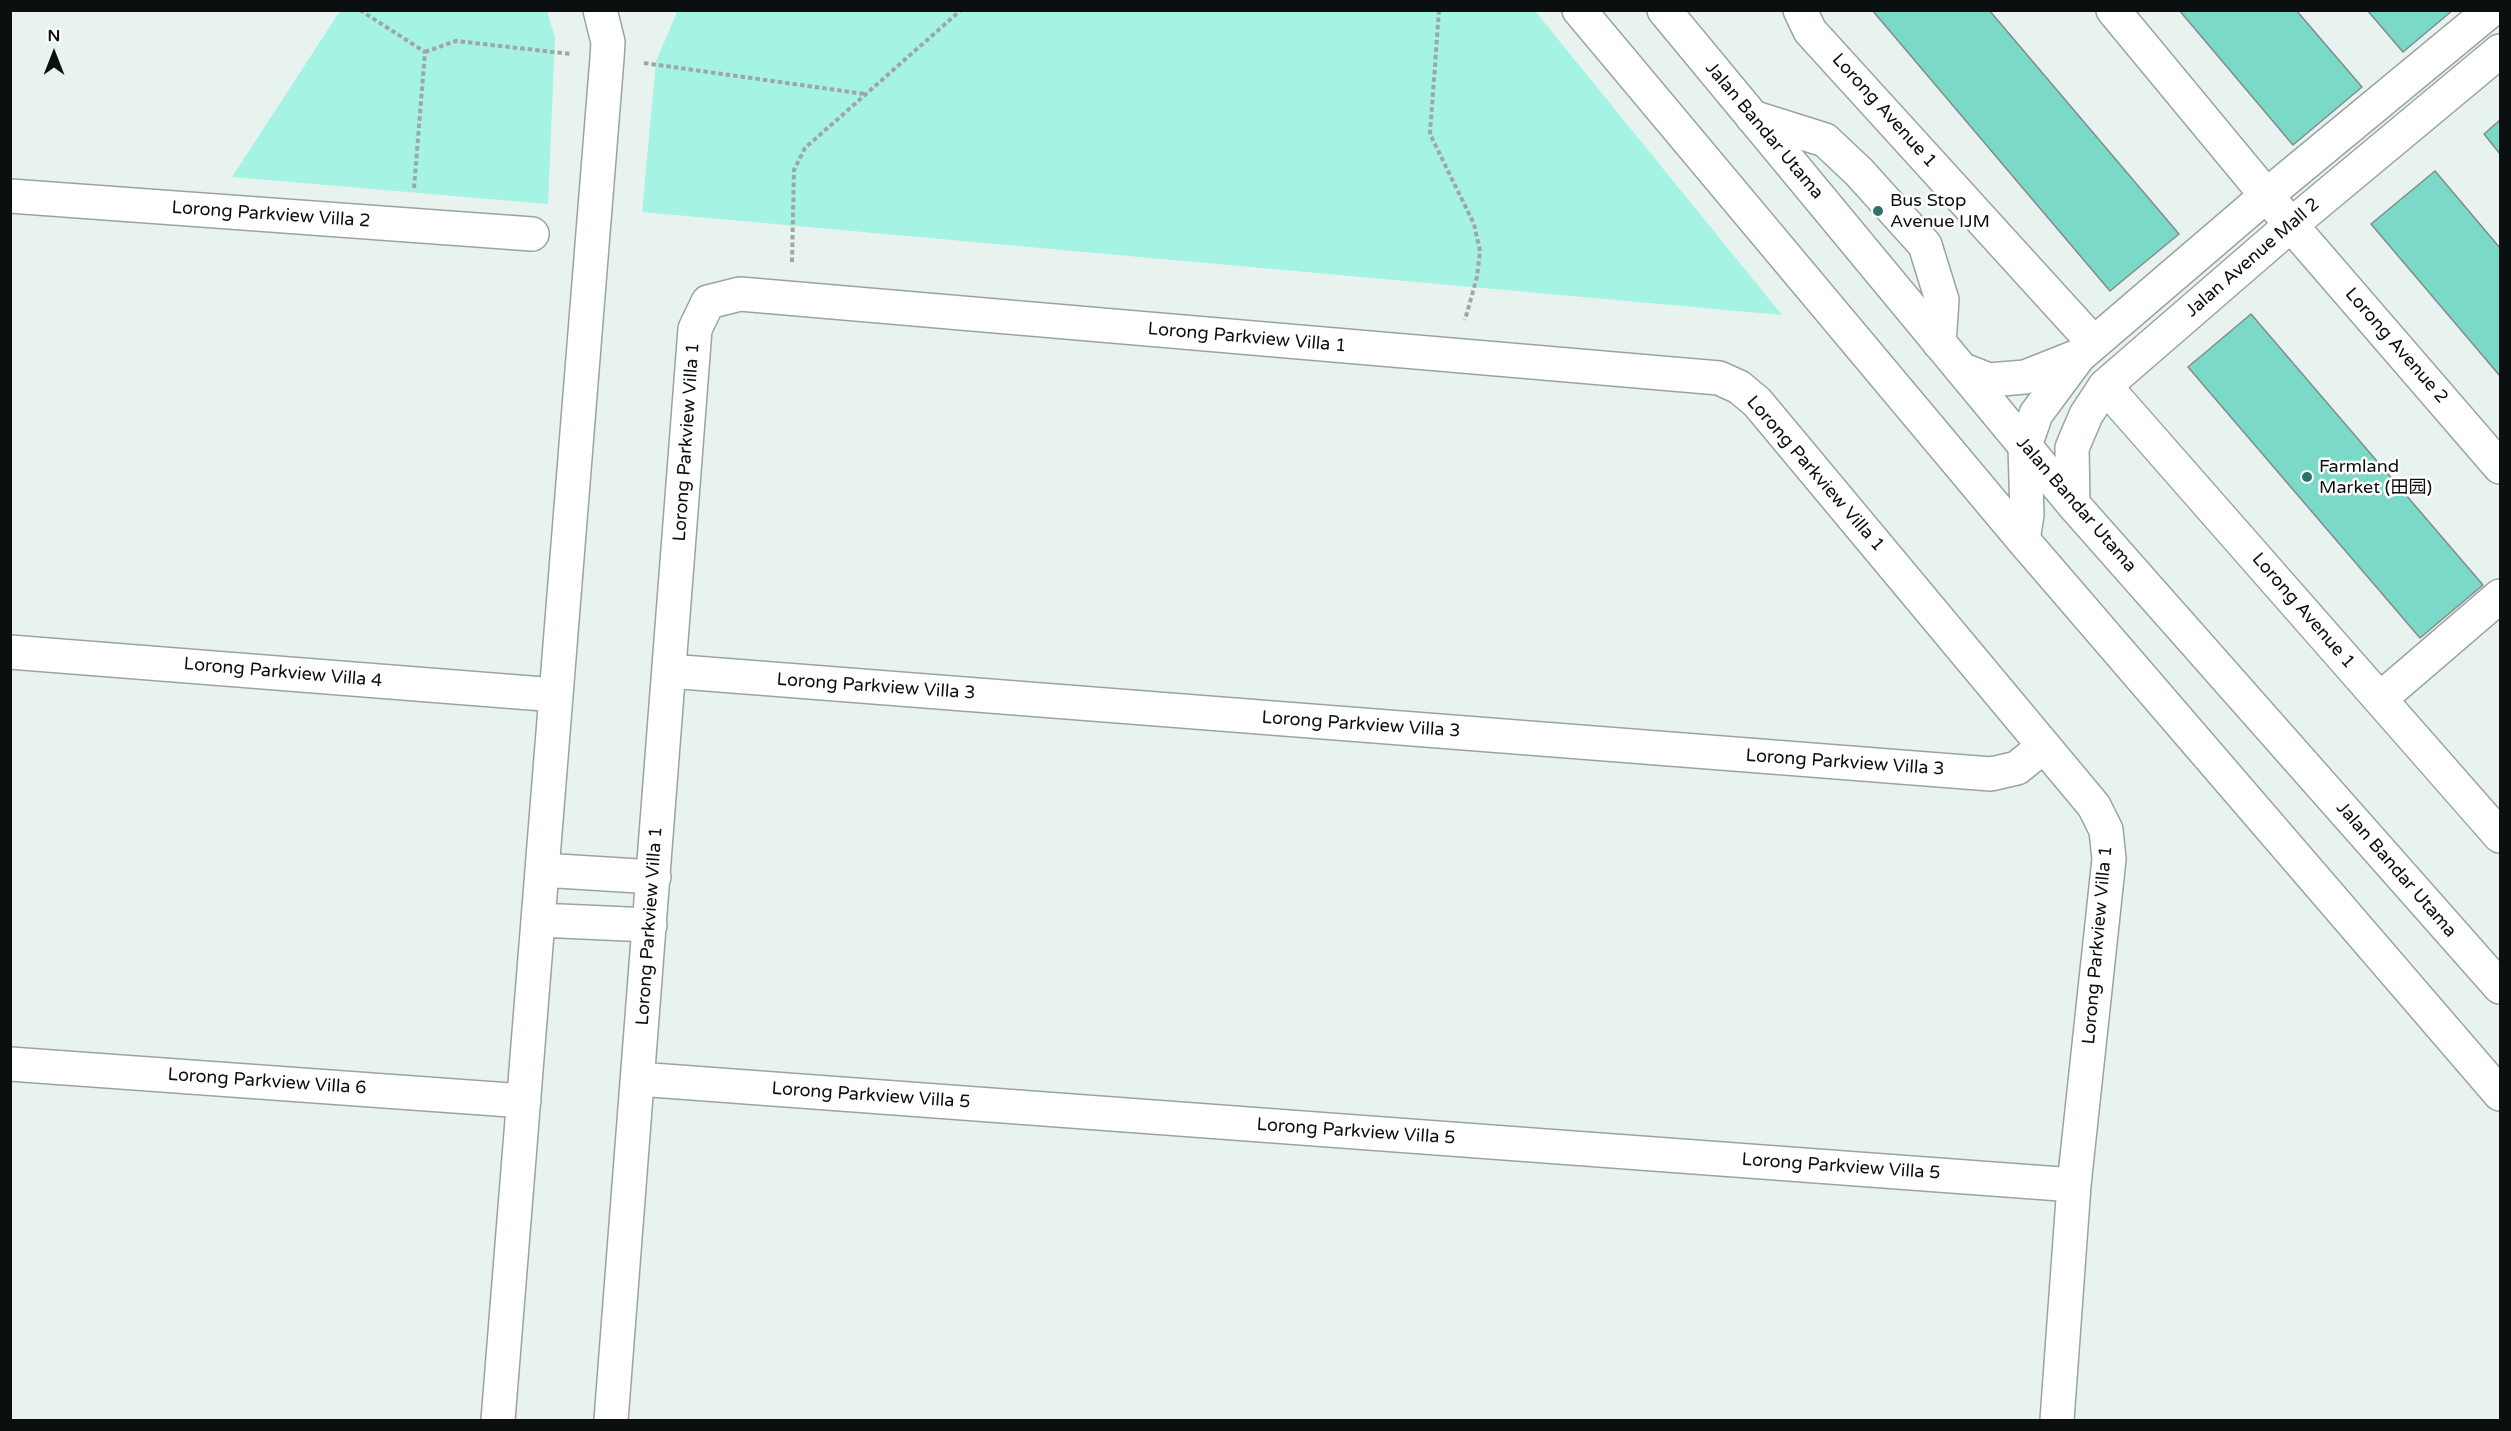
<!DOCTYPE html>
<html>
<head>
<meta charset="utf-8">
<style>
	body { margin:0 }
	#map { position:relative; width:2511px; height:1431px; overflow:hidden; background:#e8f3f0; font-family:"Varela Round",sans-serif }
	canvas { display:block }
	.frame { position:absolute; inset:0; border:12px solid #0c0f0f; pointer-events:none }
	.north { position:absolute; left:24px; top:24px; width:60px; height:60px; -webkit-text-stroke:4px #fff; paint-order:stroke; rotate:0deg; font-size:16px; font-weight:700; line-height:24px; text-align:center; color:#0c0f0f }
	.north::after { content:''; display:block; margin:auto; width:21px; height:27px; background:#0c0f0f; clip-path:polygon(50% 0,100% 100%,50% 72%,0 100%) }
</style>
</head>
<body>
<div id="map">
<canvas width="2511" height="1431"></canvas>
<div class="frame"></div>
<div class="north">N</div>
</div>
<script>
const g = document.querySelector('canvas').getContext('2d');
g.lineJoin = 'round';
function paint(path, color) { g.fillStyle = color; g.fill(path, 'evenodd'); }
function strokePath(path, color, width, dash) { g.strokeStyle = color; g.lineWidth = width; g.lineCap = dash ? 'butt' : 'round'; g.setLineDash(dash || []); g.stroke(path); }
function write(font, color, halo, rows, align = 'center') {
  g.font = font + ' "Varela Round","Noto Sans SC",sans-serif'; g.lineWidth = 5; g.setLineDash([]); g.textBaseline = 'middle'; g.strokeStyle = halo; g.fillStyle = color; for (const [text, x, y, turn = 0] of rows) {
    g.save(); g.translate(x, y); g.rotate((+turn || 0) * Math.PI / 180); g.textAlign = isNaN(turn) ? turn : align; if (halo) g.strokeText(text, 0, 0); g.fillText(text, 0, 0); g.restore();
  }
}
paint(new Path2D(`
	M 678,10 L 1535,11 L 1782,315 L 642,212 L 656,61 Z
	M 340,11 L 547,11 L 555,38 L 548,204 L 232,177 Z`), '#a5f3e3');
const building = new Path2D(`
	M 1872,10 L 1989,10 L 2179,234 L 2110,291 Z
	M 2179,10 L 2296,10 L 2362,87 L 2293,145 Z
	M 2367,10 L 2453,10 L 2403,52 Z
	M 2500,120 L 2500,154 L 2484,134 Z
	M 2435,171 L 2500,248 L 2500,376 L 2371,224 Z
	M 2251,314 L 2483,585 L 2420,638 L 2188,367 Z`);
paint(building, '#7bd9c7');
strokePath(building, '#828c8a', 1.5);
const minor = new Path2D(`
	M 1579,10 L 2023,540 L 2500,1094
	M 1664,10 L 2073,504 L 2500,987
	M 1800,10 L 1810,31 L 2093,342
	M 2113,10 L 2291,225 L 2500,467
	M 1752,117 L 1825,140 L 1859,172 L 1925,245 L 1942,300 L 1939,343
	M 10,196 L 532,234
	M 1961,369 L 1989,380 L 2025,377 L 2078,356
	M 2105,386 L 2500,836
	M 2073,504 L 2072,448 L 2086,415 L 2105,386 L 2291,225 L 2500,51
	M 2023,540 L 2027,515 L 2025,446 L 2036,414 L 2079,356 L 2267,195 L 2491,10
	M 10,652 L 556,695
	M 669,671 L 1991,774 L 2017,768 L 2044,746
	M 2380,699 L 2500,596
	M 542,870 L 654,877
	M 538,920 L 650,925
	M 10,1064 L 524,1101
	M 638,1079 L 2074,1185
	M 498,1420 L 607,58 L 608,42 L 600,10
	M 611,1420 L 695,329 L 708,302 L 740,294 L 1719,378 L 1739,387 L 1757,402 L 2094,806 L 2106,830 L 2109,859 L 2074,1185 L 2057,1420`);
strokePath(minor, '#99a4a1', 36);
strokePath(new Path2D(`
	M 360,10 L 425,52
	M 1439,10 L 1430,134 L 1474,224 L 1480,251 L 1477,277 L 1465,320
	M 425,52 L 456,41 L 571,54
	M 644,63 L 865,94
	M 414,188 L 425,52
	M 792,262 L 794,170 L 805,148 L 961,10`), '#9fa7a5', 4, [4.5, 3]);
strokePath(minor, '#fff', 33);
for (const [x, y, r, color] of [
	[1878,211,6,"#2e7266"],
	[2307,477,6,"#2e7266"]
]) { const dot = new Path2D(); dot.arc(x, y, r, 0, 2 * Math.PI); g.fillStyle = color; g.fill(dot); strokePath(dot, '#fff', 2); }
write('18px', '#0c0f0f', '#fff', [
	["Lorong Avenue 1",1884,111,48],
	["Jalan Bandar Utama",1764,131,50],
	["Lorong Parkview Villa 2",271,215,4],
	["Jalan Avenue Mall 2",2253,258,-41],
	["Lorong Parkview Villa 1",1247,338,5],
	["Lorong Avenue 2",2396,346,49],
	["Lorong Parkview Villa 1",687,442,-86],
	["Lorong Parkview Villa 1",1815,474,49],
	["Jalan Bandar Utama",2076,505,49],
	["Lorong Avenue 1",2303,611,49],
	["Lorong Parkview Villa 4",283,673,5],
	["Lorong Parkview Villa 3",876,687,4],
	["Lorong Parkview Villa 3",1361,725,4],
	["Lorong Parkview Villa 3",1845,763,4],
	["Jalan Bandar Utama",2396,870,49],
	["Lorong Parkview Villa 1",650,926,-86],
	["Lorong Parkview Villa 1",2098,945,-85],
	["Lorong Parkview Villa 6",267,1082,4],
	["Lorong Parkview Villa 5",871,1096,4],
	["Lorong Parkview Villa 5",1356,1132,4],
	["Lorong Parkview Villa 5",1841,1167,4]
]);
write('18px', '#0c0f0f', '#fff', [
	["Bus Stop",1890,201],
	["Avenue IJM",1890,222],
	["Farmland",2319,467],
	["Market (田园)",2319,488]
], 'left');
</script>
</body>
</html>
